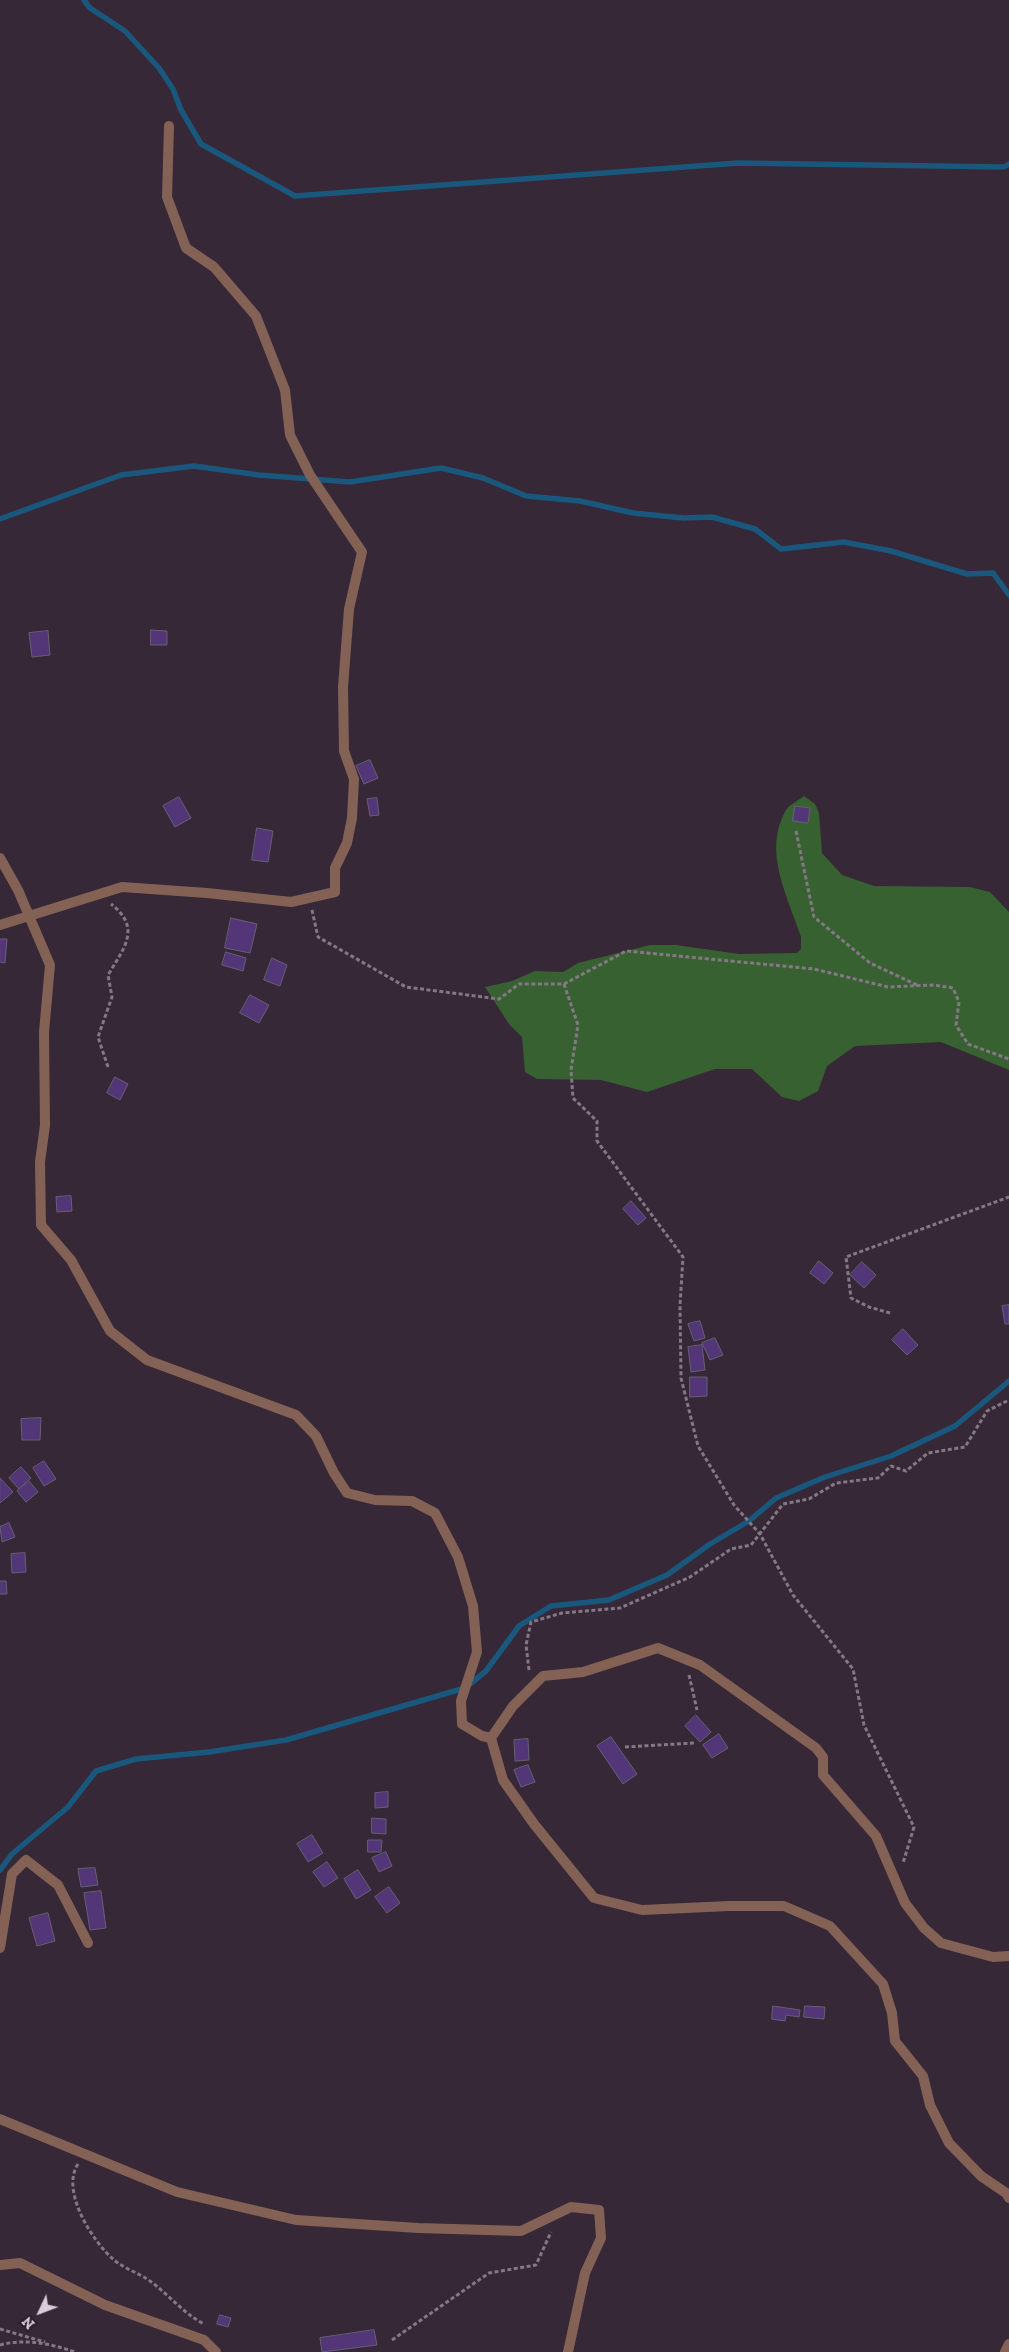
<!DOCTYPE html>
<html>
<head>
<meta charset="utf-8">
<style>
	body { margin:0 }
	#map { position:relative; width:1009px; height:2352px; overflow:hidden; background:#362837; font-family:"Zilla Slab",serif }
	canvas { display:block }
	.north { position:absolute; left:15px; top:2287px; width:50px; height:50px; -webkit-text-stroke:4px #2c1e2d; paint-order:stroke; rotate:227deg; font-size:14px; font-weight:700; line-height:20px; text-align:center; color:#d8ced8 }
	.north::after { content:''; display:block; margin:auto; width:18px; height:22px; background:#d8ced8; clip-path:polygon(50% 0,100% 100%,50% 72%,0 100%) }
</style>
</head>
<body>
<div id="map">
<canvas width="1009" height="2352"></canvas>
<div class="north">N</div>
</div>
<script>
const g = document.querySelector('canvas').getContext('2d');
g.lineJoin = 'round';
function paint(path, color) { g.fillStyle = color; g.fill(path, 'evenodd'); }
function strokePath(path, color, width, dash) { g.strokeStyle = color; g.lineWidth = width; g.lineCap = dash ? 'butt' : 'round'; g.setLineDash(dash || []); g.stroke(path); }
paint(new Path2D(`
	M 804,796 L 815,804 L 819,813 L 822,853 L 842,875 L 874,886 L 970,887 L 990,892 L 1009,912 L 1009,1070 L 941,1042 L 855,1046 L 827,1066 L 818,1091 L 799,1101 L 782,1097 L 752,1069 L 715,1069 L 647,1092 L 601,1080 L 537,1079 L 525,1072 L 522,1037 L 509,1024 L 485,987 L 512,981 L 535,971 L 563,972 L 578,963 L 650,945 L 676,945 L 739,954 L 797,953 L 801,949 L 801,937 C 788,897 762,851 786,810 C 789,805 799,800 804,796 Z`), '#376131');
strokePath(new Path2D(`
	M 84,0 L 90,8 L 125,31 L 159,68 L 173,89 L 181,110 L 201,144 L 295,196 L 738,163 L 1004,167 L 1009,164
	M 0,519 L 121,475 L 194,466 L 259,475 L 350,482 L 441,468 L 483,478 L 526,496 L 580,501 L 633,513 L 684,518 L 712,517 L 755,529 L 781,549 L 844,542 L 891,551 L 967,574 L 993,573 L 1009,595
	M 0,1870 L 12,1854 L 68,1807 L 96,1771 L 136,1759 L 209,1752 L 286,1740 L 465,1688 L 486,1671 L 519,1626 L 551,1606 L 609,1600 L 667,1575 L 710,1544 L 749,1521 L 776,1498 L 825,1477 L 891,1456 L 955,1426 L 1009,1381`), '#19577d', 5.5);
const building = new Path2D(`
	M 151,630 L 167,631 L 167,645 L 151,645 Z
	M 48,631 L 50,655 L 32,657 L 29,633 Z
	M 370,760 L 378,778 L 364,784 L 356,766 Z
	M 179,797 L 191,818 L 175,827 L 163,806 Z
	M 377,798 L 379,815 L 370,816 L 367,799 Z
	M 795,806 L 810,808 L 808,823 L 793,821 Z
	M 257,828 L 273,831 L 268,862 L 252,860 Z
	M 231,918 L 257,924 L 250,953 L 225,948 Z
	M 0,939 L 7,939 L 5,963 L 0,962 Z
	M 226,952 L 246,958 L 243,971 L 222,965 Z
	M 272,958 L 287,965 L 280,986 L 264,980 Z
	M 250,995 L 269,1005 L 259,1023 L 240,1013 Z
	M 115,1077 L 128,1084 L 120,1100 L 107,1093 Z
	M 71,1196 L 72,1211 L 57,1212 L 56,1197 Z
	M 631,1201 L 646,1218 L 638,1225 L 623,1209 Z
	M 819,1261 L 833,1273 L 824,1284 L 810,1273 Z
	M 862,1262 L 876,1275 L 864,1288 L 850,1275 Z
	M 1009,1305 L 1009,1324 L 1005,1324 L 1002,1306 Z
	M 700,1321 L 705,1338 L 694,1341 L 688,1324 Z
	M 903,1329 L 918,1345 L 907,1355 L 892,1340 Z
	M 715,1338 L 723,1355 L 710,1360 L 702,1343 Z
	M 702,1345 L 705,1370 L 691,1372 L 688,1347 Z
	M 690,1377 L 707,1377 L 707,1396 L 690,1397 Z
	M 41,1418 L 40,1440 L 22,1440 L 21,1419 Z
	M 44,1461 L 56,1479 L 44,1486 L 33,1468 Z
	M 21,1467 L 31,1478 L 19,1489 L 9,1478 Z
	M 0,1478 L 13,1492 L 0,1503 Z
	M 29,1481 L 38,1492 L 26,1502 L 17,1491 Z
	M 9,1523 L 15,1537 L 2,1542 L 0,1527 Z
	M 25,1553 L 26,1572 L 12,1573 L 11,1554 Z
	M 0,1581 L 6,1581 L 7,1594 L 0,1594 Z
	M 696,1715 L 711,1732 L 700,1742 L 685,1726 Z
	M 719,1734 L 728,1748 L 712,1758 L 703,1745 Z
	M 611,1737 L 637,1774 L 623,1784 L 597,1746 Z
	M 528,1739 L 529,1760 L 515,1761 L 514,1740 Z
	M 528,1765 L 535,1782 L 521,1787 L 514,1770 Z
	M 388,1792 L 388,1807 L 375,1808 L 375,1793 Z
	M 372,1818 L 386,1819 L 386,1834 L 372,1833 Z
	M 312,1835 L 323,1853 L 308,1862 L 297,1844 Z
	M 368,1840 L 382,1840 L 381,1852 L 368,1852 Z
	M 386,1852 L 392,1866 L 379,1872 L 372,1858 Z
	M 327,1862 L 338,1878 L 324,1887 L 313,1872 Z
	M 95,1868 L 98,1885 L 81,1887 L 78,1869 Z
	M 358,1870 L 371,1890 L 356,1899 L 344,1879 Z
	M 389,1887 L 400,1903 L 387,1913 L 375,1897 Z
	M 101,1891 L 106,1928 L 90,1930 L 84,1893 Z
	M 48,1913 L 55,1941 L 37,1946 L 29,1918 Z
	M 773,2006 L 800,2010 L 799,2017 L 786,2015 L 785,2021 L 772,2019 Z
	M 805,2006 L 825,2007 L 824,2019 L 804,2017 Z
	M 220,2315 L 231,2318 L 228,2327 L 217,2324 Z
	M 374,2330 L 377,2345 L 322,2352 L 320,2338 Z`);
paint(building, '#533678');
strokePath(building, '#675f74', 1);
strokePath(new Path2D(`
	M 796,831 L 814,917 L 870,963 L 917,985
	M 312,910 L 318,937 L 406,987 L 499,999 L 519,984 L 564,984 L 626,951 L 814,969 L 888,987 L 934,985 L 953,988 L 959,1002 L 956,1025 L 968,1044 L 1009,1059
	M 564,984 L 578,1025 L 571,1070 L 573,1098 L 597,1121 L 597,1141 L 683,1257 L 680,1305 L 681,1378 L 698,1446 L 734,1505 L 760,1534 L 793,1595 L 853,1669 L 864,1725 L 914,1827 L 903,1863
	M 108,1067 L 98,1037 L 112,997 L 108,975 C 124,948 142,928 111,904
	M 890,1313 L 869,1307 L 851,1298 L 846,1257 L 1009,1197
	M 529,1670 L 526,1645 L 531,1622 L 562,1613 L 620,1608 L 690,1577 L 731,1549 L 751,1545 L 783,1504 L 809,1499 L 836,1483 L 878,1478 L 891,1466 L 906,1471 L 928,1453 L 965,1447 L 987,1411 L 1009,1400
	M 689,1675 L 697,1710
	M 625,1747 L 694,1743
	M 78,2164 C 60,2191 93,2242 114,2260 C 125,2269 139,2273 150,2281 C 169,2295 183,2313 204,2324
	M 0,2329 L 45,2342
	M 392,2340 L 489,2273 L 536,2265 L 551,2232
	M 0,2345 C 26,2338 51,2344 75,2352`), '#847885', 3, [4, 2.5]);
strokePath(new Path2D(`
	M 0,858 L 18,890 L 50,965 L 44,1032 L 45,1125 L 40,1162 L 41,1225 L 71,1260 L 110,1331 L 147,1360 L 296,1415 L 316,1436 L 334,1473 L 347,1493 L 375,1500 L 412,1501 L 435,1513 L 458,1557 L 473,1606 L 477,1652 L 461,1701 L 462,1724 L 482,1736 L 491,1738
	M 0,925 L 122,887 L 207,893 L 291,902 L 335,892 L 335,868 L 347,843 L 352,818 L 354,779 L 344,751 L 343,687 L 349,609 L 362,552 L 310,475 L 290,435 L 285,390 L 256,316 L 214,267 L 186,248 L 167,197 L 169,126
	M 0,1948 L 12,1874 L 26,1860 L 58,1885 L 88,1943
	M 1009,1956 L 993,1957 L 941,1943 L 924,1928 L 905,1903 L 876,1836 L 823,1775 L 823,1757 L 816,1748 L 700,1665 L 658,1648 L 583,1672 L 543,1676 L 513,1706 L 491,1738 L 503,1780 L 534,1824 L 594,1898 L 642,1910 L 729,1906 L 784,1906 L 830,1926 L 883,1984 L 892,2013 L 895,2041 L 923,2076 L 930,2105 L 949,2143 L 981,2176 L 1006,2193 L 1009,2198
	M 0,2119 L 177,2192 L 296,2220 L 418,2228 L 521,2231 L 571,2207 L 599,2210 L 601,2238 L 585,2273 L 568,2352
	M 0,2265 L 20,2263 L 105,2305 L 204,2340 L 216,2352
	M 1005,2352 L 1009,2344`), '#846155', 10);
</script>
</body>
</html>
